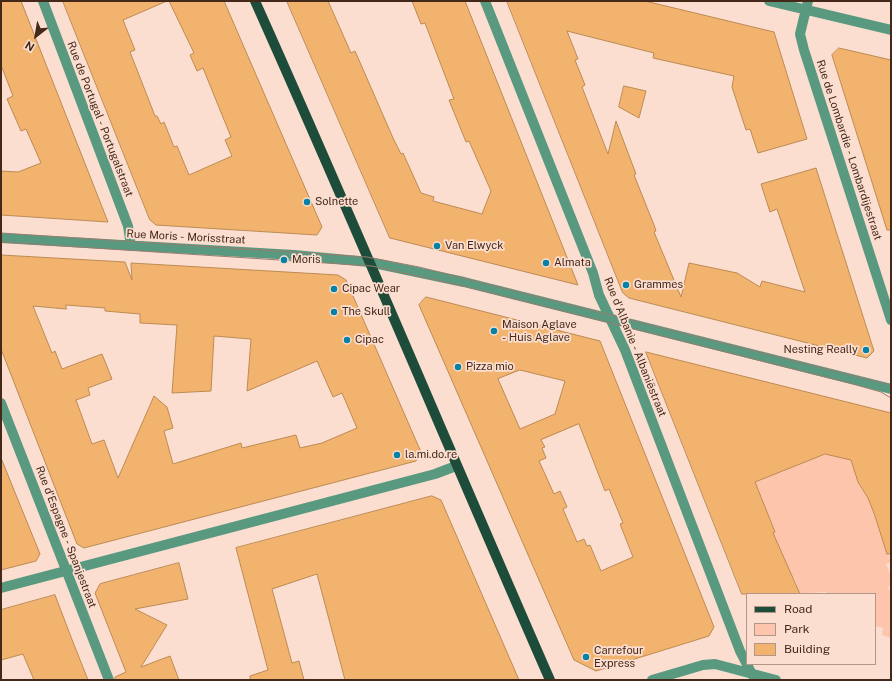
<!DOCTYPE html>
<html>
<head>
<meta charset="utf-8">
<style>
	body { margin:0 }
	#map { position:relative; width:892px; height:681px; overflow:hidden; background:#fbded0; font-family:"Public Sans",sans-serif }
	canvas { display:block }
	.frame { position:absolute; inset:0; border:2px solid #44291b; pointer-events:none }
	.legend { position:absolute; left:746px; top:593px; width:130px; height:72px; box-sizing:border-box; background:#fbded0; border:1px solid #b29688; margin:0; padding:5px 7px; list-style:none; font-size:12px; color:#44291b }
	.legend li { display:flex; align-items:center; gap:8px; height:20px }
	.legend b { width:20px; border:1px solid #b29688 }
	.north { position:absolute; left:16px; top:16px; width:40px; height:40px; -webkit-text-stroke:3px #fbded0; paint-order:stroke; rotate:211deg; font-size:11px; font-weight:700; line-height:16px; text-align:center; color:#44291b }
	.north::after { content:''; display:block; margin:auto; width:14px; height:18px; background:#44291b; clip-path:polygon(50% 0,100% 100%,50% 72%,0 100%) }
</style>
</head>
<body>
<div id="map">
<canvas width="892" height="681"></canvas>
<div class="frame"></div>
<ul class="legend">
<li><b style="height:5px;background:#1d4c3b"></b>Road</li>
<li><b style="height:11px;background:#fdc6ac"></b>Park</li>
<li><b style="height:11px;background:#f2b36f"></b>Building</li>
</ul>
<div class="north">N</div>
</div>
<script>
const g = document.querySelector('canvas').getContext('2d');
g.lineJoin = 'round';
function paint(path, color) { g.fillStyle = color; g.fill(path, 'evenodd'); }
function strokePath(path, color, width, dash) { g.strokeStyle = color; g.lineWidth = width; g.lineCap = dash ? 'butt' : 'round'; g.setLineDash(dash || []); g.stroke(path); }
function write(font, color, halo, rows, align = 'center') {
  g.font = font + ' "Public Sans",sans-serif'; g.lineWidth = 3.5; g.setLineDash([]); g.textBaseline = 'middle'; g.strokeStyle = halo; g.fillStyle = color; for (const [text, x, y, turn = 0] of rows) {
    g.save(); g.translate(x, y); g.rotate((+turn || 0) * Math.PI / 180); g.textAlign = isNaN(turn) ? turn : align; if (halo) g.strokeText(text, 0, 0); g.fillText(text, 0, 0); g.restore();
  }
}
paint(new Path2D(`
	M 810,451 L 827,455 L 856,452 L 874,516 L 875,516 L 891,562 L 886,564 L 891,576 L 891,586 L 888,587 L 891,593 L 891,638 L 882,635 L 883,628 L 875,626 L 875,594 L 827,594 L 826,592 L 795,594 L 792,587 L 797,585 L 794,578 L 785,581 L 788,568 L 785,561 L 779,564 L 767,536 L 775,532 L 773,526 L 739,468 Z`), '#fdc6ac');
const building = new Path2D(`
	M 1,1 L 21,1 L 108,222 L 1,215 L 1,171 L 18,172 L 41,163 L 26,129 L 21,131 L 7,99 L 13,96 L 1,65 Z
	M 63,1 L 167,1 L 123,20 L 135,50 L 130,52 L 155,116 L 157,116 L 161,124 L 164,122 L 174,147 L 177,146 L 189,175 L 232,156 L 225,140 L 231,137 L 203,68 L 197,71 L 190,55 L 194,53 L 169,1 L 224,1 L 322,227 L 317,235 L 156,225 L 150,220 Z
	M 287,1 L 328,1 L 351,53 L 355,51 L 393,138 L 401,154 L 403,153 L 421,193 L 434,197 L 433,201 L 482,214 L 491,191 L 469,141 L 466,142 L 449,100 L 454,99 L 425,23 L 421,24 L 412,1 L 465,1 L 578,285 L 390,238 Z
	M 507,1 L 645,1 L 774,32 L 807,139 L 758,153 L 750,129 L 746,130 L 732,87 L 734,76 L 653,58 L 654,53 L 567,31 L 578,59 L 575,60 L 585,85 L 582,87 L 608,154 L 616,121 L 636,174 L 634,175 L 654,225 L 656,231 L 654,232 L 681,297 L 689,263 L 737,273 L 760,287 L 762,281 L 805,292 L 777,209 L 770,212 L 761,184 L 816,168 L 874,351 L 867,358 L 629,298 L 623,293 Z
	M 839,48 L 891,60 L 891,230 L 887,230 L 832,55 Z
	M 624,86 L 646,91 L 639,118 L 619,107 Z
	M 1,255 L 125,262 L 132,280 L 131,263 L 338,275 L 346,280 L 421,452 L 416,461 L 84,548 L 77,544 L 1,349 ZM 66,305 L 105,308 L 105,311 L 140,314 L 140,323 L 177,325 L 172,393 L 211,391 L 214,336 L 251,339 L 247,391 L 317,361 L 333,397 L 342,393 L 357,428 L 322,443 L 300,448 L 296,435 L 242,448 L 241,443 L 173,464 L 164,431 L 173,428 L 167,407 L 154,396 L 118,478 L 104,440 L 92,444 L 76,400 L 90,395 L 88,388 L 112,379 L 102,354 L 62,369 L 55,351 L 52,353 L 33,306 L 66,309 Z
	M 426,297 L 600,341 L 714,627 L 709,636 L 596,671 L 574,660 L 419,305 ZM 520,370 L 565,381 L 555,414 L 520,429 L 498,379 ZM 579,424 L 605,491 L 609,489 L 623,523 L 620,524 L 633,557 L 601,571 L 590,545 L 587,546 L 584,539 L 577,542 L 563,509 L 567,507 L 560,491 L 554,494 L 539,461 L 546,458 L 542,448 L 545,447 L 541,440 Z
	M 646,352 L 891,413 L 891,554 L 887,554 L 875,516 L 868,498 L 858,482 L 851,460 L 825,454 L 755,482 L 775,532 L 773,533 L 800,594 L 742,594 Z
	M 1,458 L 40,554 L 36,561 L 1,570 Z
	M 432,496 L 441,500 L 519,680 L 345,680 L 317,574 L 272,589 L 292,663 L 299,661 L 304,680 L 250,680 L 250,676 L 268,670 L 236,548 Z
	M 179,563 L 188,599 L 135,609 L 167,625 L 141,667 L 170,656 L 179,680 L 115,680 L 115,677 L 126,672 L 95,593 L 100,584 Z
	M 55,595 L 71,637 L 88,680 L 34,680 L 23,654 L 1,660 L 1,610 Z`);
paint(building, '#f2b36f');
strokePath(building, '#bc8a53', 1);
strokePath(new Path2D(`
	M 43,1 L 128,226 L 131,246
	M 485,1 L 593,273 L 599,295 L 625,350 L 740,651 L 755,680
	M 769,1 L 891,30
	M 808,1 L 800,34 L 804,50 L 891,320
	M 1,238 L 294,255 L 369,262 L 464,282 L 891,389
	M 1,403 L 109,680
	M 1,588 L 435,474 L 456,466
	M 652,680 L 703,665 L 715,664 L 776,680`), '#599980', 10);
strokePath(new Path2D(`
	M 255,1 C 356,226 451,454 550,680`), '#1d4c3b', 10);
strokePath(new Path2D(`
	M 1,233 L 367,257 L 419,267 L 891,385
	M 1,242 L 372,266 L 463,286 L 853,384 L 881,392 L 891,398`), '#987c6e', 1);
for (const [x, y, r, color] of [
	[307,202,4,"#0481a6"],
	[437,246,4,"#0481a6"],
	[284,260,4,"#0481a6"],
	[546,263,4,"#0481a6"],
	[626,285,4,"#0481a6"],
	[334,289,4,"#0481a6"],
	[334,312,4,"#0481a6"],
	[494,331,4,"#0481a6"],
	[347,340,4,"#0481a6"],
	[866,350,4,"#0481a6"],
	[458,367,4,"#0481a6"],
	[397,455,4,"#0481a6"],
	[586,657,4,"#0481a6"]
]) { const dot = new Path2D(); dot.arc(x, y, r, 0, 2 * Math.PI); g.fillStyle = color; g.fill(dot); strokePath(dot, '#fbded0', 1.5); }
write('11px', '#44291b', '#fbded0', [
	["Rue de Portugal - Portugalstraat",100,119,69],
	["Rue de Lombardie - Lombardijestraat",849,150,72],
	["Rue Moris - Morisstraat",186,237,3],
	["Rue d'Albanie - Albaniëstraat",635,347,68],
	["Rue d'Espagne - Spanjestraat",66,537,69]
]);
write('11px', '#44291b', '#fbded0', [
	["Solnette",315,202],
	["Van Elwyck",445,246],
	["Moris",292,260],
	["Almata",554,263],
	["Grammes",634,285],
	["Cipac Wear",342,289],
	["The Skull",342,312],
	["Maison Aglave",502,325],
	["- Huis Aglave",502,338],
	["Cipac",355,340],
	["Nesting Really",858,350,"right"],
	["Pizza mio",466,367],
	["la.mi.do.re",405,455],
	["Carrefour",594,651],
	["Express",594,664]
], 'left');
</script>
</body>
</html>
